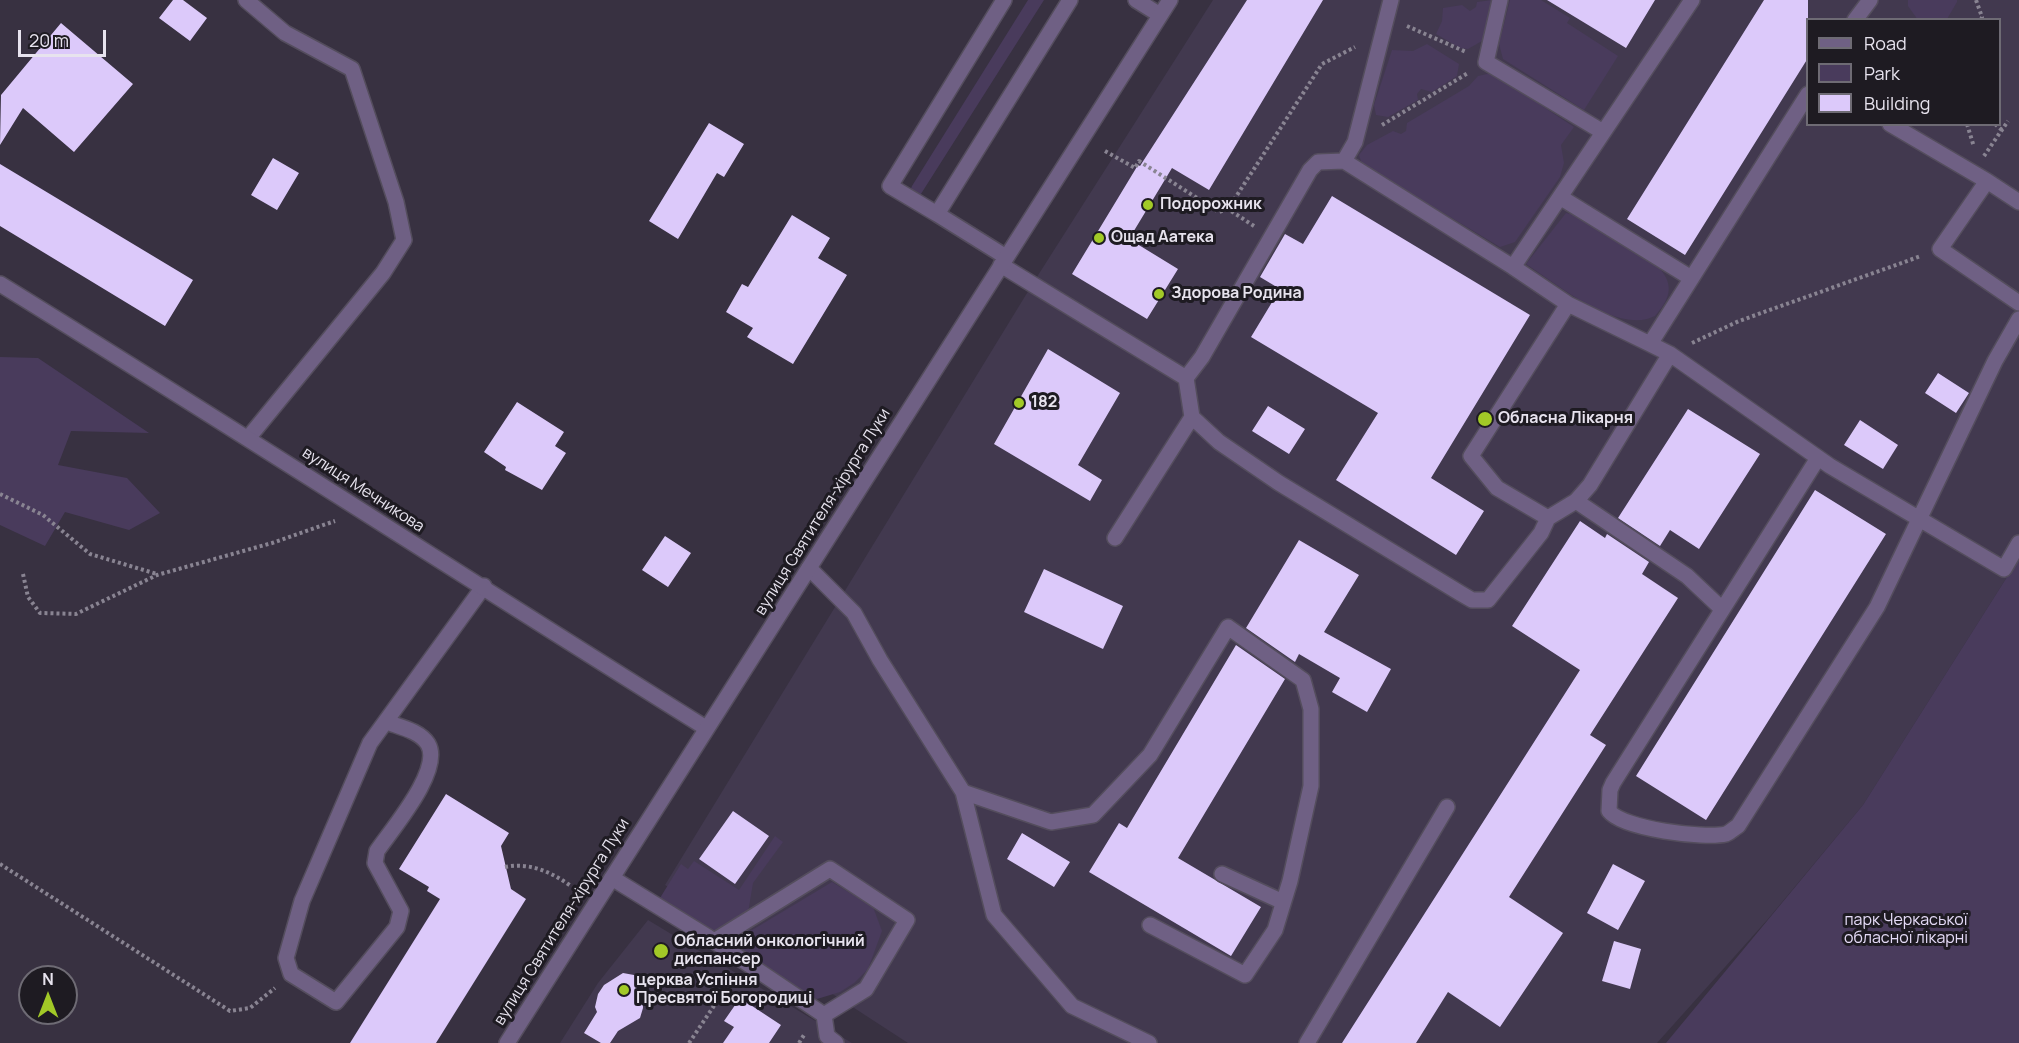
<!DOCTYPE html>
<html>
<head>
<meta charset="utf-8">
<style>
	body { margin:0 }
	#map { position:relative; width:2019px; height:1043px; overflow:hidden; background:#383141; font-family:Manrope,sans-serif }
	canvas { display:block }
	.legend { position:absolute; left:1806px; top:18px; width:195px; height:108px; box-sizing:border-box; background:#1e1b22; border:2px solid #6e6b74; margin:0; padding:8px 10px; list-style:none; font-size:18px; color:#e7e3ee }
	.legend li { display:flex; align-items:center; gap:12px; height:30px }
	.legend b { width:30px; border:2px solid #6e6b74 }
	.north { position:absolute; left:18px; top:965px; width:60px; height:60px; box-sizing:border-box; background:#1e1b22; border:2px solid #6e6b74; border-radius:50%; rotate:0deg; font-size:16px; font-weight:700; line-height:24px; text-align:center; color:#e7e3ee }
	.north::after { content:''; display:block; margin:auto; width:21px; height:27px; background:#a2c927; clip-path:polygon(50% 0,100% 100%,50% 72%,0 100%) }
	.scale { position:absolute; left:18px; top:30px; width:88px; height:27px; box-sizing:border-box; border:3px solid #e7e3ee; border-top:0; padding-left:8px; font-size:18px; line-height:21px; white-space:nowrap; color:#e7e3ee; -webkit-text-stroke:4px #1e1b22; paint-order:stroke }
</style>
</head>
<body>
<div id="map">
<canvas width="2019" height="1043"></canvas>
<ul class="legend">
<li><b style="height:8px;background:#6f6084"></b>Road</li>
<li><b style="height:16px;background:#493b5c"></b>Park</li>
<li><b style="height:16px;background:#dcc9fa"></b>Building</li>
</ul>
<div class="north">N</div>
<div class="scale">20 m</div>
</div>
<script>
const g = document.querySelector('canvas').getContext('2d');
g.lineJoin = 'round';
function paint(path, color) { g.fillStyle = color; g.fill(path, 'evenodd'); }
function strokePath(path, color, width, dash) { g.strokeStyle = color; g.lineWidth = width; g.lineCap = dash ? 'butt' : 'round'; g.setLineDash(dash || []); g.stroke(path); }
function write(font, color, halo, rows, align = 'center') {
  g.font = font + ' Manrope,sans-serif'; g.lineWidth = 6; g.setLineDash([]); g.textBaseline = 'middle'; g.strokeStyle = halo; g.fillStyle = color; for (const [text, x, y, turn = 0] of rows) {
    g.save(); g.translate(x, y); g.rotate((+turn || 0) * Math.PI / 180); g.textAlign = isNaN(turn) ? turn : align; if (halo) g.strokeText(text, 0, 0); g.fillText(text, 0, 0); g.restore();
  }
}
paint(new Path2D(`
	M 1213,0 L 2019,0 L 2019,558 L 1863,805 L 1768,919 L 1657,1043 L 908,1043 L 665,885 L 1035,280 ZM 1808,20 L 2000,20 L 2000,124 L 1808,124 Z
	M 648,920 L 852,1043 L 560,1043 L 598,983 Z`), '#42394f');
paint(new Path2D(`
	M 1028,0 L 1044,0 L 919,197 L 910,191 L 912,186 Z
	M 1492,0 L 1482,41 L 1468,49 L 1460,48 L 1436,34 L 1442,21 L 1443,8 L 1462,5 L 1470,11 L 1476,7 L 1477,2 Z
	M 1510,0 L 1541,0 L 1570,18 L 1567,23 L 1618,56 L 1584,110 L 1503,59 L 1499,44 Z
	M 1908,0 L 1957,0 L 1957,2 L 1947,19 L 1918,20 L 1908,6 Z
	M 1427,44 L 1459,64 L 1457,76 L 1432,92 L 1421,89 L 1417,94 L 1418,100 L 1388,117 L 1376,115 L 1374,105 L 1392,50 L 1413,51 Z
	M 1492,73 L 1574,127 L 1561,145 L 1564,163 L 1560,177 L 1515,242 L 1500,247 L 1362,164 L 1359,155 L 1367,145 L 1393,131 L 1401,134 L 1406,131 L 1407,123 L 1469,86 L 1478,76 Z
	M 1566,213 L 1581,216 L 1660,269 C 1675,286 1669,300 1655,316 C 1618,335 1557,284 1526,264 Z
	M 0,357 L 38,358 L 149,433 L 71,431 L 58,465 L 127,478 L 160,513 L 129,530 L 65,512 L 45,546 L 0,525 Z
	M 2019,558 L 2019,1043 L 1666,1043 L 1863,805 Z
	M 775,836 L 783,842 L 753,883 L 748,913 L 712,932 L 660,898 L 681,864 L 688,869 L 694,861 L 739,890 Z
	M 832,882 L 873,907 L 882,931 L 868,969 L 854,983 L 840,992 L 817,999 L 804,994 L 732,946 L 734,941 Z`), '#493b5c');
paint(new Path2D(`
	M 173,0 L 183,0 L 207,18 L 190,41 L 159,18 Z
	M 1247,0 L 1323,0 L 1209,190 L 1172,168 L 1129,239 L 1178,269 L 1147,319 L 1072,274 L 1138,165 L 1140,166 Z
	M 1547,0 L 1655,0 L 1626,48 Z
	M 1764,0 L 1808,0 L 1808,58 L 1685,255 L 1627,219 Z
	M 61,23 L 133,84 L 74,152 L 23,108 L 0,145 L 1,95 Z
	M 709,123 L 744,144 L 724,177 L 717,173 L 678,239 L 649,221 Z
	M 273,158 L 299,173 L 277,210 L 251,195 Z
	M 0,164 L 193,280 L 165,326 L 0,226 Z
	M 1332,196 L 1530,315 L 1431,478 L 1484,511 L 1456,555 L 1336,480 L 1378,413 L 1251,337 L 1280,289 L 1260,277 L 1285,234 L 1303,244 Z
	M 792,215 L 830,238 L 818,258 L 847,275 L 793,364 L 747,337 L 753,328 L 726,312 L 742,284 L 748,287 Z
	M 1048,349 L 1120,393 L 1078,465 L 1102,480 L 1090,501 L 994,444 Z
	M 1938,373 L 1969,393 L 1956,413 L 1925,393 Z
	M 517,402 L 564,432 L 555,446 L 566,453 L 542,490 L 505,470 L 506,467 L 484,452 Z
	M 1268,406 L 1305,429 L 1289,454 L 1252,431 Z
	M 1688,409 L 1760,454 L 1699,549 L 1670,530 L 1660,546 L 1618,518 Z
	M 1860,420 L 1898,445 L 1883,469 L 1844,445 Z
	M 1815,490 L 1886,534 L 1706,820 L 1636,776 Z
	M 1580,521 L 1605,538 L 1607,534 L 1649,562 L 1642,574 L 1678,598 L 1590,735 L 1606,745 L 1509,897 L 1563,933 L 1500,1027 L 1448,992 L 1416,1043 L 1342,1043 L 1580,670 L 1512,626 Z
	M 665,536 L 691,553 L 668,587 L 642,570 Z
	M 1299,540 L 1359,575 L 1324,632 L 1391,669 L 1367,712 L 1332,692 L 1340,678 L 1299,654 L 1295,662 L 1246,628 Z
	M 1044,569 L 1123,606 L 1103,649 L 1024,612 Z
	M 1236,645 L 1285,679 L 1178,858 L 1261,907 L 1231,956 L 1089,872 L 1119,823 L 1127,828 Z
	M 446,794 L 509,833 L 501,846 L 511,889 L 526,899 L 436,1043 L 350,1043 L 440,899 L 427,891 L 429,887 L 399,869 Z
	M 733,811 L 769,836 L 735,884 L 699,859 Z
	M 1022,833 L 1070,862 L 1054,887 L 1007,859 Z
	M 1613,864 L 1645,881 L 1618,930 L 1587,913 Z
	M 1614,941 L 1641,949 L 1630,989 L 1602,981 Z
	M 623,973 L 634,975 L 642,982 L 643,1008 L 640,1018 L 618,1031 L 610,1043 L 601,1043 L 584,1033 L 597,1012 L 595,1007 L 598,994 L 604,985 Z
	M 740,998 L 781,1025 L 769,1043 L 723,1043 L 734,1027 L 724,1021 Z`), '#dcc9fa');
const service = new Path2D(`
	M 246,0 L 285,33 L 352,69 L 396,202 L 404,240 L 383,273 L 249,437
	M 1500,0 L 1486,62 L 1603,132
	M 1692,0 L 1513,267 L 1568,304 L 1650,344 L 1808,94
	M 1855,20 L 1870,0
	M 1890,124 L 1987,181
	M 1344,161 L 1355,142 L 1391,0
	M 1560,197 L 1691,278
	M 2019,202 L 1987,181 L 1940,249 L 2019,303
	M 937,214 L 890,186 L 1004,0
	M 1006,257 L 937,214 L 1070,0
	M 1001,265 L 1186,378
	M 1513,267 L 1344,161 L 1318,162 L 1310,170 L 1202,357 L 1186,378 L 1192,417 L 1219,442 L 1279,483 L 1460,593 L 1472,600 L 1488,600 L 1541,533 L 1548,518 L 1497,488 L 1471,456 L 1568,304
	M 1650,344 L 1670,354 L 1830,466 L 2004,569 L 2019,543
	M 1818,458 L 1613,783 L 1610,790 L 1609,811 C 1623,829 1704,839 1726,834 C 1731,832 1734,828 1738,826 L 1877,607 L 1995,361 L 2019,319
	M 1576,501 L 1687,576 L 1722,609
	M 1548,518 L 1576,501 L 1590,485 L 1670,354
	M 1115,538 L 1192,417
	M 809,568 L 854,613 L 880,660 L 963,792 L 994,915 L 1072,1006 L 1149,1043
	M 387,722 C 400,727 420,731 428,744 C 443,770 392,829 377,851 L 375,863 L 401,911 L 397,927 L 336,1002 L 291,974 L 286,958 L 302,901 L 370,743 L 484,586
	M 963,792 L 1051,822 L 1093,815 L 1150,755 L 1228,627 L 1303,680 L 1311,709 L 1311,786 L 1290,881 L 1275,930 L 1245,975 L 1150,925
	M 1222,874 L 1283,902
	M 612,878 L 708,937 L 714,941 L 824,1015 L 866,989 L 907,920 L 830,869 L 714,941
	M 824,1015 L 827,1036 L 836,1043
	M 1307,1043 L 1447,807`);
const minor = new Path2D(`
	M 1136,0 L 1160,15
	M 0,284 C 237,430 470,581 706,728`);
const tertiary = new Path2D(`
	M 507,1043 L 1170,0`);
strokePath(service, '#544d5d', 18);
strokePath(minor, '#544d5d', 18);
strokePath(tertiary, '#544d5d', 18);
strokePath(new Path2D(`
	M 1976,0 L 1982,17 L 1981,20
	M 1407,26 L 1466,52
	M 1967,124 L 1974,147
	M 1995,124 L 2002,130
	M 1382,125 L 1468,73
	M 1105,151 L 1135,168 L 1139,161 L 1219,212 L 1228,209
	M 1984,156 L 2008,121
	M 1254,226 L 1228,209 L 1322,64 L 1355,47
	M 1692,343 L 1739,321 L 1921,256
	M 0,494 L 43,515 L 90,554 L 157,574
	M 23,574 L 28,597 L 40,613 L 76,614 L 157,575 L 272,543 L 335,521
	M 0,864 L 230,1011 L 250,1008 L 275,988
	M 505,867 C 530,862 551,872 571,886
	M 689,1043 L 732,979
	M 799,1043 L 804,1035`), '#898492', 4, [3, 3]);
strokePath(service, '#6f6084', 15);
strokePath(minor, '#6f6084', 15);
strokePath(tertiary, '#6f6084', 15);
for (const [x, y, r, color] of [
	[1148,205,6,"#a2c927"],
	[1099,238,6,"#a2c927"],
	[1159,294,6,"#a2c927"],
	[1019,403,6,"#a2c927"],
	[1485,419,8,"#a2c927"],
	[661,951,8,"#a2c927"],
	[624,990,6,"#a2c927"]
]) { const dot = new Path2D(); dot.arc(x, y, r, 0, 2 * Math.PI); g.fillStyle = color; g.fill(dot); strokePath(dot, '#1e1b22', 2); }
write('bold 16px', '#e7e3ee', '#1e1b22', [
	["Подорожник",1160,205],
	["Ощад Аатека",1111,238],
	["Здорова Родина",1171,294],
	["182",1031,403],
	["Обласна Лікарня",1498,419],
	["Обласний онкологічний",674,942],
	["диспансер",674,960],
	["церква Успіння",636,981],
	["Пресвятої Богородиці",636,999]
], 'left');
write('16px', '#e7e3ee', '#1e1b22', [
	["вулиця Мечникова",363,490,33],
	["вулиця Святителя-хірурга Луки",823,512,-58],
	["вулиця Святителя-хірурга Луки",562,922,-58]
]);
write('16px', '#e5dbf7', '#1e1b22', [
	["парк Черкаської",1906,921],
	["обласної лікарні",1906,939]
]);
</script>
</body>
</html>
